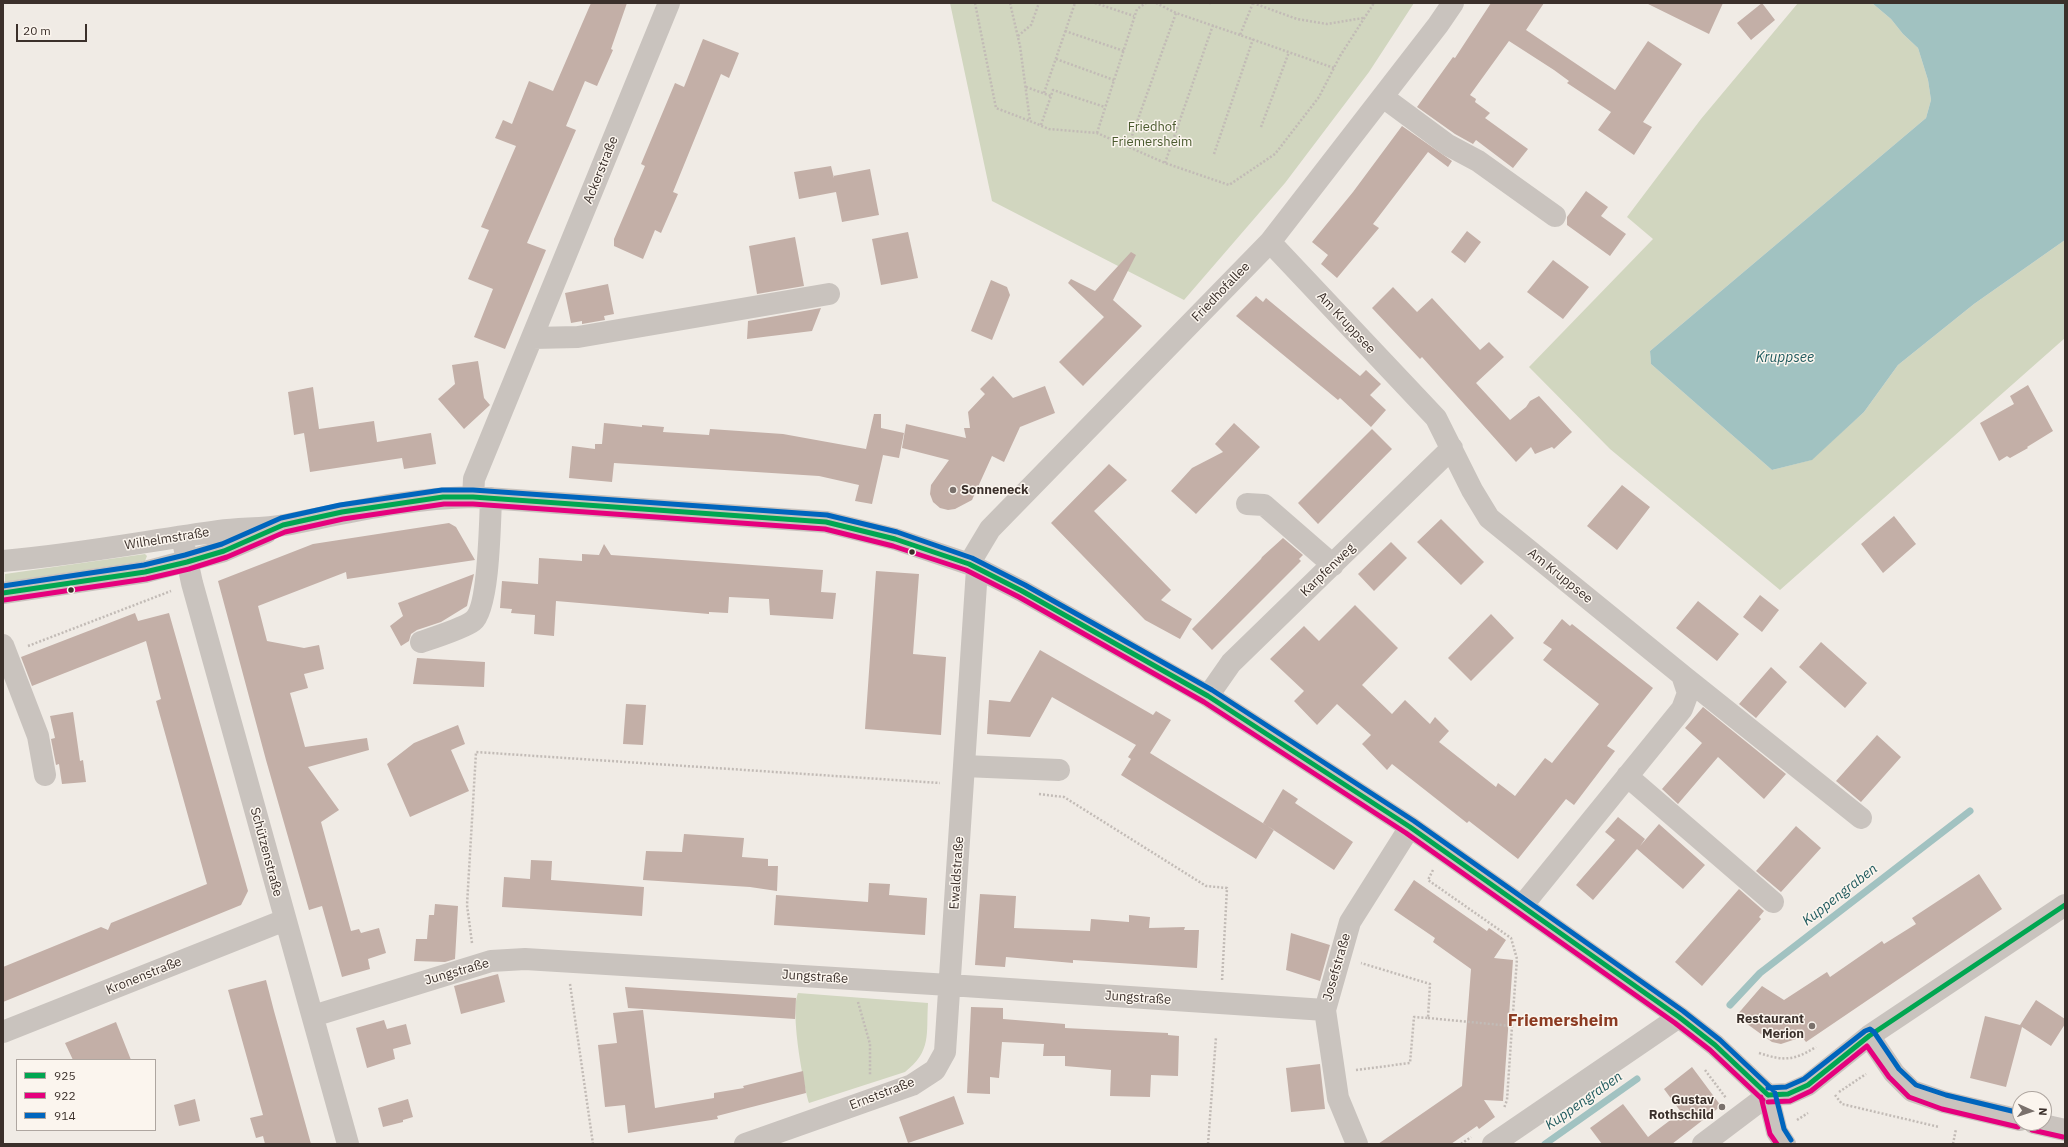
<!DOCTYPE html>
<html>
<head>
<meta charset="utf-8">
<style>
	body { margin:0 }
	#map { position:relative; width:2068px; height:1147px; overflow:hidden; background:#f0ebe5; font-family:"IBM Plex Sans",sans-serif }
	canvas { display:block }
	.frame { position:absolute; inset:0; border:4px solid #3b302b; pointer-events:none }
	.legend { position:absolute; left:16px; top:1059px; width:140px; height:72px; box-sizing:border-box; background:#fbf5ee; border:1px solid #aea6a0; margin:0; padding:5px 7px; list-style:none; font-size:12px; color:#3b302b }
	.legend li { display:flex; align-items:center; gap:8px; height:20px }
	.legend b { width:20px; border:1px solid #aea6a0 }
	.north { position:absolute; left:2012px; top:1091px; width:40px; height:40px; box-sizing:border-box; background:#fbf5ee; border:1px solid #aea6a0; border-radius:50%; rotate:93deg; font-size:11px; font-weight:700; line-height:16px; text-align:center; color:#3b302b }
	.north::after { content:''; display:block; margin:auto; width:14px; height:18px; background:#7a716c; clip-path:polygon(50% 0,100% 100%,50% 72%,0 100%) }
	.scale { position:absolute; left:16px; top:24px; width:71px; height:18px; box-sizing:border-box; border:2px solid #3b302b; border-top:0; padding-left:5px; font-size:12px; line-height:14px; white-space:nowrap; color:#3b302b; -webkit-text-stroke:3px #fbf5ee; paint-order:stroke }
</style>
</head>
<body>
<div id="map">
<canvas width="2068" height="1147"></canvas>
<div class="frame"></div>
<ul class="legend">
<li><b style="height:5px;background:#00a651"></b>925</li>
<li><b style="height:5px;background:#e5007d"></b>922</li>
<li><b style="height:5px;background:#0065bd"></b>914</li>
</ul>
<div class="north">N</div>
<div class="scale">20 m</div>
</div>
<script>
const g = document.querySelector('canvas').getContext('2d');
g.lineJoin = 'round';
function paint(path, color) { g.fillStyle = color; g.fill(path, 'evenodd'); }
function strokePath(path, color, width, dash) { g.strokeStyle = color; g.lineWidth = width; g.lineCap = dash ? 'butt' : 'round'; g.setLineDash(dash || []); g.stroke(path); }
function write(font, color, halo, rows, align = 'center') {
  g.font = font + ' "IBM Plex Sans",sans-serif'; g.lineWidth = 3; g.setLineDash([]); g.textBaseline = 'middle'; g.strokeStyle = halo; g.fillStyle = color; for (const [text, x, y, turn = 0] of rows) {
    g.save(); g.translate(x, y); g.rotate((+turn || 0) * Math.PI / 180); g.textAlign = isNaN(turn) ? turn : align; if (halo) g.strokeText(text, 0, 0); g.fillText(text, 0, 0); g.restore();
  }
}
paint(new Path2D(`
	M 950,3 L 1414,3 L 1369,72 L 1285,183 L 1184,300 L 992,201 Z
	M 1798,3 L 1872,3 L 1891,19 L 1903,34 L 1918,48 L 1928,80 L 1931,100 L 1926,118 L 1650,351 L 1651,364 L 1772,470 L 1811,460 L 1864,412 L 1898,365 L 1974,304 L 2065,240 L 2065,338 L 1780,590 L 1610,449 L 1529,367 L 1653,239 L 1627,217 L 1701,119 Z
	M 145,554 L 147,556 L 145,561 L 5,582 L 5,574 Z
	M 798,993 L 928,1003 C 926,1034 932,1051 905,1072 L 809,1103 C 803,1082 790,1012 798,993 Z`), '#d1d6bf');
paint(new Path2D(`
	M 1872,3 L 2065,3 L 2065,240 L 1974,304 L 1898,365 L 1864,412 L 1812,460 L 1772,470 L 1651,364 L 1650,351 L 1926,118 L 1931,100 L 1928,80 L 1918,48 L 1903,34 L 1891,19 Z`), '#a1c2c1');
strokePath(new Path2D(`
	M 1730,1005 L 1760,973 L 1970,811
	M 1545,1144 L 1637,1079`), '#a1c2c1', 7);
paint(new Path2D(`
	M 591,3 L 627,3 L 611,49 L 613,50 L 597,86 L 585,81 L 566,126 L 576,130 L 527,243 L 546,250 L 505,349 L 474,337 L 493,289 L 468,279 L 489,230 L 481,227 L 516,146 L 495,138 L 503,120 L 512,124 L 529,81 L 553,91 Z
	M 1491,3 L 1544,3 L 1526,30 L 1615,90 L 1648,41 L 1682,64 L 1643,122 L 1652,127 L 1634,155 L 1598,130 L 1611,112 L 1567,83 L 1569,81 L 1554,70 L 1509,41 L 1470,95 L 1476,99 L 1475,102 L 1490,113 L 1485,118 L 1528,149 L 1513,168 L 1476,140 L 1473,144 L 1455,134 L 1417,107 L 1453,57 L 1455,58 Z
	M 1646,3 L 1723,3 L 1709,34 Z
	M 1762,3 L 1775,20 L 1751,40 L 1737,23 Z
	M 703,39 L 739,53 L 729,78 L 721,74 L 673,192 L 678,194 L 661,233 L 655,230 L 643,259 L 614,246 L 614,239 L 645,166 L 641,164 L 675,83 L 684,87 Z
	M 1402,126 L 1452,161 L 1448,167 L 1428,152 L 1373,224 L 1379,228 L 1337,278 L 1321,264 L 1328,255 L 1312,242 L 1353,192 Z
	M 831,166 L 834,178 L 833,176 L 870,169 L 879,215 L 842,222 L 836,192 L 799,199 L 794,172 Z
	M 1586,191 L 1608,207 L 1601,216 L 1626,234 L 1610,256 L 1567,225 L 1567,217 Z
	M 1467,231 L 1481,242 L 1465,263 L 1451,252 Z
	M 908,232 L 918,278 L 881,285 L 872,239 Z
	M 795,237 L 804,286 L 757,294 L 749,246 Z
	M 1131,252 L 1136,255 L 1113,300 L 1142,326 L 1083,386 L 1059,362 L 1104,317 L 1068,283 L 1071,279 L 1095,291 Z
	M 1553,260 L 1589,287 L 1563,319 L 1527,292 Z
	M 991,280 L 1007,287 L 1010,295 L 992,340 L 971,331 Z
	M 608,284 L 614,314 L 604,316 L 605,320 L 582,324 L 582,321 L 571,323 L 565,293 Z
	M 1393,287 L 1417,312 L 1432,298 L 1480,350 L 1489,342 L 1504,357 L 1476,383 L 1510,420 L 1526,407 L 1530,401 L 1539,396 L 1572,432 L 1554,449 L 1552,447 L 1535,454 L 1531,447 L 1516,462 L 1422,357 L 1420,359 L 1372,308 Z
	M 1256,296 L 1263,302 L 1266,298 L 1360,376 L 1366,370 L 1381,384 L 1370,395 L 1386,410 L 1371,427 L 1340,398 L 1338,400 L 1236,316 Z
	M 821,308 L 812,331 L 747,339 L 748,321 Z
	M 478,361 L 484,398 L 490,405 L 464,429 L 438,399 L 455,384 L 452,365 Z
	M 993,376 L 1013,398 L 1045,386 L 1055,413 L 1020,427 L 1004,462 L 992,456 L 972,500 L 955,509 L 948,510 L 940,508 L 933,502 L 930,494 L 931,485 L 949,460 L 902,448 L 906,424 L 966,438 L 964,428 L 970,428 L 968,412 L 985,394 L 980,389 Z
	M 2028,385 L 2053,431 L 2027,447 L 2028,448 L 2010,458 L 2007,456 L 1999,461 L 1980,423 L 2014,404 L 2010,396 Z
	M 313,387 L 319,429 L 374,421 L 377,442 L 431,433 L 436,464 L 404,469 L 402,458 L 310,472 L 304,433 L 294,435 L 288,392 Z
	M 874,414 L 881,414 L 881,428 L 904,433 L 899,458 L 883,455 L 872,504 L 855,501 L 859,485 L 819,476 L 614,463 L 612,482 L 569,478 L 572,446 L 595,449 L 595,444 L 602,444 L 604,423 L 642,427 L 642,425 L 664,427 L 663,432 L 709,435 L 710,429 L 783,434 L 866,449 Z
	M 1234,423 L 1260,447 L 1196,514 L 1171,491 L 1192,468 L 1223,452 L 1215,444 Z
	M 1372,429 L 1392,449 L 1318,524 L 1298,503 Z
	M 1109,464 L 1127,480 L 1094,511 L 1171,590 L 1161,600 L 1192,619 L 1180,639 L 1145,620 L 1051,523 Z
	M 1622,485 L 1650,507 L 1617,550 L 1587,526 Z
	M 1894,516 L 1916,544 L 1883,573 L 1861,544 Z
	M 1441,519 L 1484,562 L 1461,585 L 1417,542 Z
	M 449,523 L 456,527 L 475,560 L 347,579 L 346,572 L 258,606 L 267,641 L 304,648 L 319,645 L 324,669 L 304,674 L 308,688 L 290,693 L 305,747 L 367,738 L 369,750 L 308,767 L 339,810 L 321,822 L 351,931 L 359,929 L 361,933 L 379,928 L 386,953 L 368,959 L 370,969 L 342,977 L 322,906 L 309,910 L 266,760 L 218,581 L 313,544 Z
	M 1283,538 L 1303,555 L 1299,559 L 1301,561 L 1212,650 L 1192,629 L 1261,559 L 1262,557 Z
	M 1391,542 L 1407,558 L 1374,591 L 1358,574 Z
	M 604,544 L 611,555 L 823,570 L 821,592 L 836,593 L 833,619 L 770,615 L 769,599 L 729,597 L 728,613 L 709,612 L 709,614 L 556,601 L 554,636 L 534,634 L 535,615 L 511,613 L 512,609 L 500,608 L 502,581 L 538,584 L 539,558 L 582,561 L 582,554 L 599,555 Z
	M 876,571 L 919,574 L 913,654 L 946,657 L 941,735 L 865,729 Z
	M 474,574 L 467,606 L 441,622 L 417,630 L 411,634 L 409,641 L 401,646 L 390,626 L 403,616 L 398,603 Z
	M 1760,595 L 1779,610 L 1762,632 L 1743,617 Z
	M 1698,601 L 1739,634 L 1717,661 L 1676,628 Z
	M 1355,605 L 1398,648 L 1362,685 L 1392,714 L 1405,700 L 1430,724 L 1435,717 L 1449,731 L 1439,742 L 1496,787 L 1498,783 L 1515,796 L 1545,758 L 1552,763 L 1599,704 L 1543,660 L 1552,649 L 1543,643 L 1562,619 L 1570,626 L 1572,624 L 1653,688 L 1607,746 L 1615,751 L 1574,805 L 1566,799 L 1518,859 L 1469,821 L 1467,823 L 1392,764 L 1387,770 L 1362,744 L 1371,735 L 1337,704 L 1317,725 L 1294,701 L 1304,691 L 1270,659 L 1304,626 L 1319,641 Z
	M 135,613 L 138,621 L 169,613 L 248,891 L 241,905 L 3,1002 L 3,967 L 101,927 L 108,930 L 111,923 L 207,884 L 156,701 L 161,699 L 146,641 L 32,686 L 21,657 Z
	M 1491,614 L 1514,638 L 1471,681 L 1448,658 Z
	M 1821,642 L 1867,683 L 1845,708 L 1799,667 Z
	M 1040,650 L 1153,715 L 1156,711 L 1171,720 L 1150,753 L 1274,830 L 1256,859 L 1121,775 L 1131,759 L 1128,757 L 1136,745 L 1052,697 L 1030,737 L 987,734 L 989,700 L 1010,702 Z
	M 417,658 L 485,662 L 484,687 L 413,684 Z
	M 1771,667 L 1787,682 L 1756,718 L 1739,704 Z
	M 626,704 L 646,705 L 643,745 L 623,744 Z
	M 1703,707 L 1786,774 L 1764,799 L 1718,757 L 1678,804 L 1662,789 L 1702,743 L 1685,728 Z
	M 73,712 L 80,761 L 83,760 L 86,782 L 62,784 L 59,764 L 56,765 L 51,739 L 55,738 L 50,716 Z
	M 458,725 L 465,744 L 451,750 L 469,791 L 410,817 L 387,764 L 414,743 Z
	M 1877,735 L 1901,757 L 1861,802 L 1836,781 Z
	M 1283,789 L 1298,799 L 1295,803 L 1353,842 L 1334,870 L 1263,823 Z
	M 1618,817 L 1645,839 L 1640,846 L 1659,824 L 1705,865 L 1683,889 L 1637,849 L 1593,900 L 1576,885 L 1615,840 L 1605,832 Z
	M 1796,826 L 1821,848 L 1781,892 L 1756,871 Z
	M 684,834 L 744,838 L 742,857 L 768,859 L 768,866 L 778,866 L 777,891 L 750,887 L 643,880 L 646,851 L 682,852 Z
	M 531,860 L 552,861 L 551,880 L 644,887 L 642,916 L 502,907 L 504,877 L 530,879 Z
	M 1979,874 L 2002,909 L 1806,1042 L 1802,1037 L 1781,1044 L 1772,1042 L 1736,1016 L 1762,986 L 1784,1000 L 1827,972 L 1830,977 L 1882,941 L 1884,944 L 1916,924 L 1912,918 Z
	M 1414,880 L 1487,931 L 1489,928 L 1506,940 L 1494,958 L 1513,960 L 1503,1101 L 1484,1100 L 1495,1117 L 1479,1129 L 1477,1126 L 1451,1144 L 1378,1144 L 1462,1086 L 1471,969 L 1433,942 L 1435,938 L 1394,910 Z
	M 869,883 L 890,884 L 889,895 L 927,898 L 925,935 L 774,925 L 776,895 L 868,902 Z
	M 1739,889 L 1764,911 L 1759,917 L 1761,919 L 1702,986 L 1675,962 Z
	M 980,894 L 1016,896 L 1014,928 L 1090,931 L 1091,919 L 1129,922 L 1129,915 L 1150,917 L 1149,928 L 1185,927 L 1184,930 L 1199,930 L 1197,968 L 1073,960 L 1073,963 L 1006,957 L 1005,967 L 975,965 Z
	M 435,904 L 458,906 L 455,959 L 445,962 L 414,961 L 416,939 L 427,939 L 429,915 L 434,915 Z
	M 1291,933 L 1330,945 L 1320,981 L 1286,970 Z
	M 498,974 L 505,1002 L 461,1014 L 454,986 Z
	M 266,980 L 274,1011 L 311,1144 L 265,1144 L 263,1136 L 256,1138 L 250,1118 L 263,1115 L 228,990 Z
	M 625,987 L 796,998 L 795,1019 L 628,1008 Z
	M 2036,1000 L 2065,1019 L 2065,1024 L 2051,1046 L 2022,1027 L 2006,1087 L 1970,1078 L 1985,1016 L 2020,1025 Z
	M 971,1007 L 1003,1008 L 1003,1019 L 1065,1024 L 1065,1028 L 1168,1033 L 1168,1035 L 1179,1036 L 1178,1076 L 1151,1075 L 1150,1097 L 1110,1096 L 1111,1070 L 1065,1066 L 1065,1056 L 1043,1056 L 1044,1044 L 1002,1042 L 999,1078 L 990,1077 L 990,1094 L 967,1093 Z
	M 643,1010 L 655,1108 L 714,1098 L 714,1093 L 744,1088 L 743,1086 L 803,1071 L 806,1093 L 717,1116 L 718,1119 L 628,1133 L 625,1105 L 605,1107 L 598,1045 L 617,1043 L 613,1013 Z
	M 384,1020 L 387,1029 L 406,1024 L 411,1044 L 393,1049 L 395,1059 L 367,1068 L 356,1028 Z
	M 116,1022 L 131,1060 L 73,1060 L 65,1043 Z
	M 1320,1064 L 1325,1109 L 1291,1112 L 1286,1068 Z
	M 1692,1067 L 1721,1106 L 1672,1144 L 1602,1144 L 1590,1128 L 1623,1104 L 1648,1137 L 1681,1112 L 1664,1089 Z
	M 954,1096 L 964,1124 L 908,1143 L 899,1117 Z
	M 195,1099 L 200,1121 L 179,1126 L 174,1105 Z
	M 408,1099 L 413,1117 L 403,1120 L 403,1122 L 383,1127 L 378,1108 Z`), '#c3afa7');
strokePath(new Path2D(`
	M 975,3 L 996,108 L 1030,121
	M 1010,3 L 1020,46 L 1030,121 L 1049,129 L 1097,133 L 1165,163 L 1229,185 L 1275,154 L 1319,97 L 1340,56 L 1374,3
	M 1095,3 L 1134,16
	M 1156,3 L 1176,13
	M 1209,3 L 1213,3
	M 1253,3 L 1240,35 L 1334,68
	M 1253,3 L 1297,19 L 1327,24 L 1363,18
	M 1065,31 L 1124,51
	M 1018,36 L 1031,25 L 1039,3
	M 1056,59 L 1114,80
	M 1026,87 L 1051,96
	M 1044,93 L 1075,3
	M 1041,125 L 1053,90 L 1105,107
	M 1261,127 L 1289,52
	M 1097,133 L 1137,9 L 1146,3
	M 1128,147 L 1176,13 L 1240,35
	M 1214,154 L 1253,39
	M 1165,163 L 1213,25
	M 28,646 L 171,591
	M 1039,794 L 1064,797 L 1206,886 L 1227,888 L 1222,981
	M 1433,870 L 1428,880 L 1511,938 L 1517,959 L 1512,1026
	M 472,943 L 467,905 L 476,752 L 940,783
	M 570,984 L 593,1144
	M 858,1002 L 870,1044 L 870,1075
	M 1428,1018 L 1512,1026 L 1507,1100 L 1504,1108
	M 1759,1053 C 1784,1061 1793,1061 1816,1047
	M 1356,1070 L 1410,1063 L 1414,1017 L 1428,1018 L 1430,984 L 1361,963
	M 1705,1070 L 1726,1098
	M 1839,1092 L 1866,1074
	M 1835,1095 L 1842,1104 L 1939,1127
	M 1797,1120 L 1808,1113
	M 1208,1144 L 1216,1037
	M 1461,1144 L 1471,1137
	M 1953,1144 L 1956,1129`), '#c2bbb6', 2.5, [2, 2]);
strokePath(new Path2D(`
	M 1383,97 L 1448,145 L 1478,161 L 1555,216
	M 1270,242 L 1436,418 L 1472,490 L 1489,518 L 1682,675 L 1688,693 L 1682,709 L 1522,906
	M 533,338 L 578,337 L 829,294
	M 473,497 L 474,479 L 669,3
	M 1247,504 L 1264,505 L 1333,565
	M 182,537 L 192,583 L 348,1144
	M 3,561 C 75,555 147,541 219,531 C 241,528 263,529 285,525 C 347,513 409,498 473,497 L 826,522 L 895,539 L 969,564 L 1022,591 L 1208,696 L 1410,827 L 1679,1017 L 1715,1045 L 1768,1095
	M 969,564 L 990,529 L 1270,242 L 1438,25 L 1453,3
	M 3,593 L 145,572 L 224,551 L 266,533
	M 421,642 C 433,638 464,628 473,621 C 489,609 490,521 491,498
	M 3,645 L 38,736 L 45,775
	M 1682,675 L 1861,818
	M 1208,696 L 1231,663 L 1452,448
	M 964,766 L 1059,770
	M 1627,776 L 1773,902
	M 313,1016 L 491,961 L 525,959 L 949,985 L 1325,1010
	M 3,1032 L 285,920
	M 1869,1036 L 1894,1073 L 1912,1091 L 1944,1102 L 2020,1120
	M 1768,1095 L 1788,1094 L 1808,1085 L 1869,1036 L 2065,905
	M 1768,1095 L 1777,1132 L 1785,1144
	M 2034,1123 L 2065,1130
	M 745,1144 L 912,1085 L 935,1070 L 945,1052 L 977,569
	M 1357,1144 L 1338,1098 L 1325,1010 L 1350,922 L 1410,827
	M 1493,1144 L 1679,1017
	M 1703,1144 L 1768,1095`), '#c9c3be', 22);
strokePath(new Path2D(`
	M 3,593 L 145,572 L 187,562 L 224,551 L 283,525 L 342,512 L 443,497 L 473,497 L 826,522 L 895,539 L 969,564 L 1022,591 L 1208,696 L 1410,827 L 1679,1017 L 1715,1045 L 1768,1095
	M 1768,1095 L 1788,1094 L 1808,1085 L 1869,1036 L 2065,905`), '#00a651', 5);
strokePath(new Path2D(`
	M 4,600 L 146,579 L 189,569 L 227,557 L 285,532 L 343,519 L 444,504 L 473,504 L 825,529 L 893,546 L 966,570 L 1019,597 L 1204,702 L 1406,833 L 1675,1023 L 1710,1050 L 1763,1100
	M 1761,1097 L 1770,1134 L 1777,1144
	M 1768,1102 L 1790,1101 L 1811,1091 L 1867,1046 L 1889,1077 L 1909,1097 L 1942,1109 L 2018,1127
	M 2032,1130 L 2063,1137`), '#e5007d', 5);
strokePath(new Path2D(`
	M 3,586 L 144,565 L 185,555 L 222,544 L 281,518 L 340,505 L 442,490 L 473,490 L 827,515 L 897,532 L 972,558 L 1025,585 L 1212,690 L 1414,821 L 1683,1011 L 1720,1040 L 1773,1090
	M 1768,1088 L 1786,1087 L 1804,1079 L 1865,1031 L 1870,1029 L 1874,1032 L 1899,1069 L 1916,1085 L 1946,1095 L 2020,1113
	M 1775,1093 L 1784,1129 L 1791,1140`), '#0065bd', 5);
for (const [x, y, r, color] of [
	[953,490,4,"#7a716c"],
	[912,552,3.5,"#3b302b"],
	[71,590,3.5,"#3b302b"],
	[1812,1026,4,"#7a716c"],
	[1722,1107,4,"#7a716c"]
]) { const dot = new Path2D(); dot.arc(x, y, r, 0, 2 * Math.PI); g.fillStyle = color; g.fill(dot); strokePath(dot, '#fbf5ee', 1.5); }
write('13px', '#4a5a2e', '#fbf5ee', [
	["Friedhof",1152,127],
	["Friemersheim",1152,142]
]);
write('13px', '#3b302b', '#fbf5ee', [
	["Ackerstraße",601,170,-68],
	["Friedhofallee",1221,292,-46],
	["Am Kruppsee",1346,323,47],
	["Wilhelmstraße",167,539,-9],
	["Karpfenweg",1328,570,-44],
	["Am Kruppsee",1560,576,39],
	["Schützenstraße",266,852,75],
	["Ewaldstraße",957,873,-86],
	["Josefstraße",1337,967,-74],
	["Jungstraße",457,972,-16],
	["Kronenstraße",144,976,-22],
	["Jungstraße",815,977,4],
	["Jungstraße",1138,998,4],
	["Ernststraße",882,1094,-21]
]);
write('bold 13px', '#3b302b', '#fbf5ee', [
	["Sonneneck",961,490,"left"],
	["Restaurant",1804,1019],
	["Merion",1804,1034],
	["Gustav",1714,1100],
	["Rothschild",1714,1115]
], 'right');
write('italic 14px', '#1f5a5e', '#fbf5ee', [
	["Kruppsee",1785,358],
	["Kuppengraben",1840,895,-38],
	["Kuppengraben",1584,1101,-35]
]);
write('bold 17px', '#8c3b22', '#fbf5ee', [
	["Friemersheim",1563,1021]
]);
</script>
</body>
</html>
